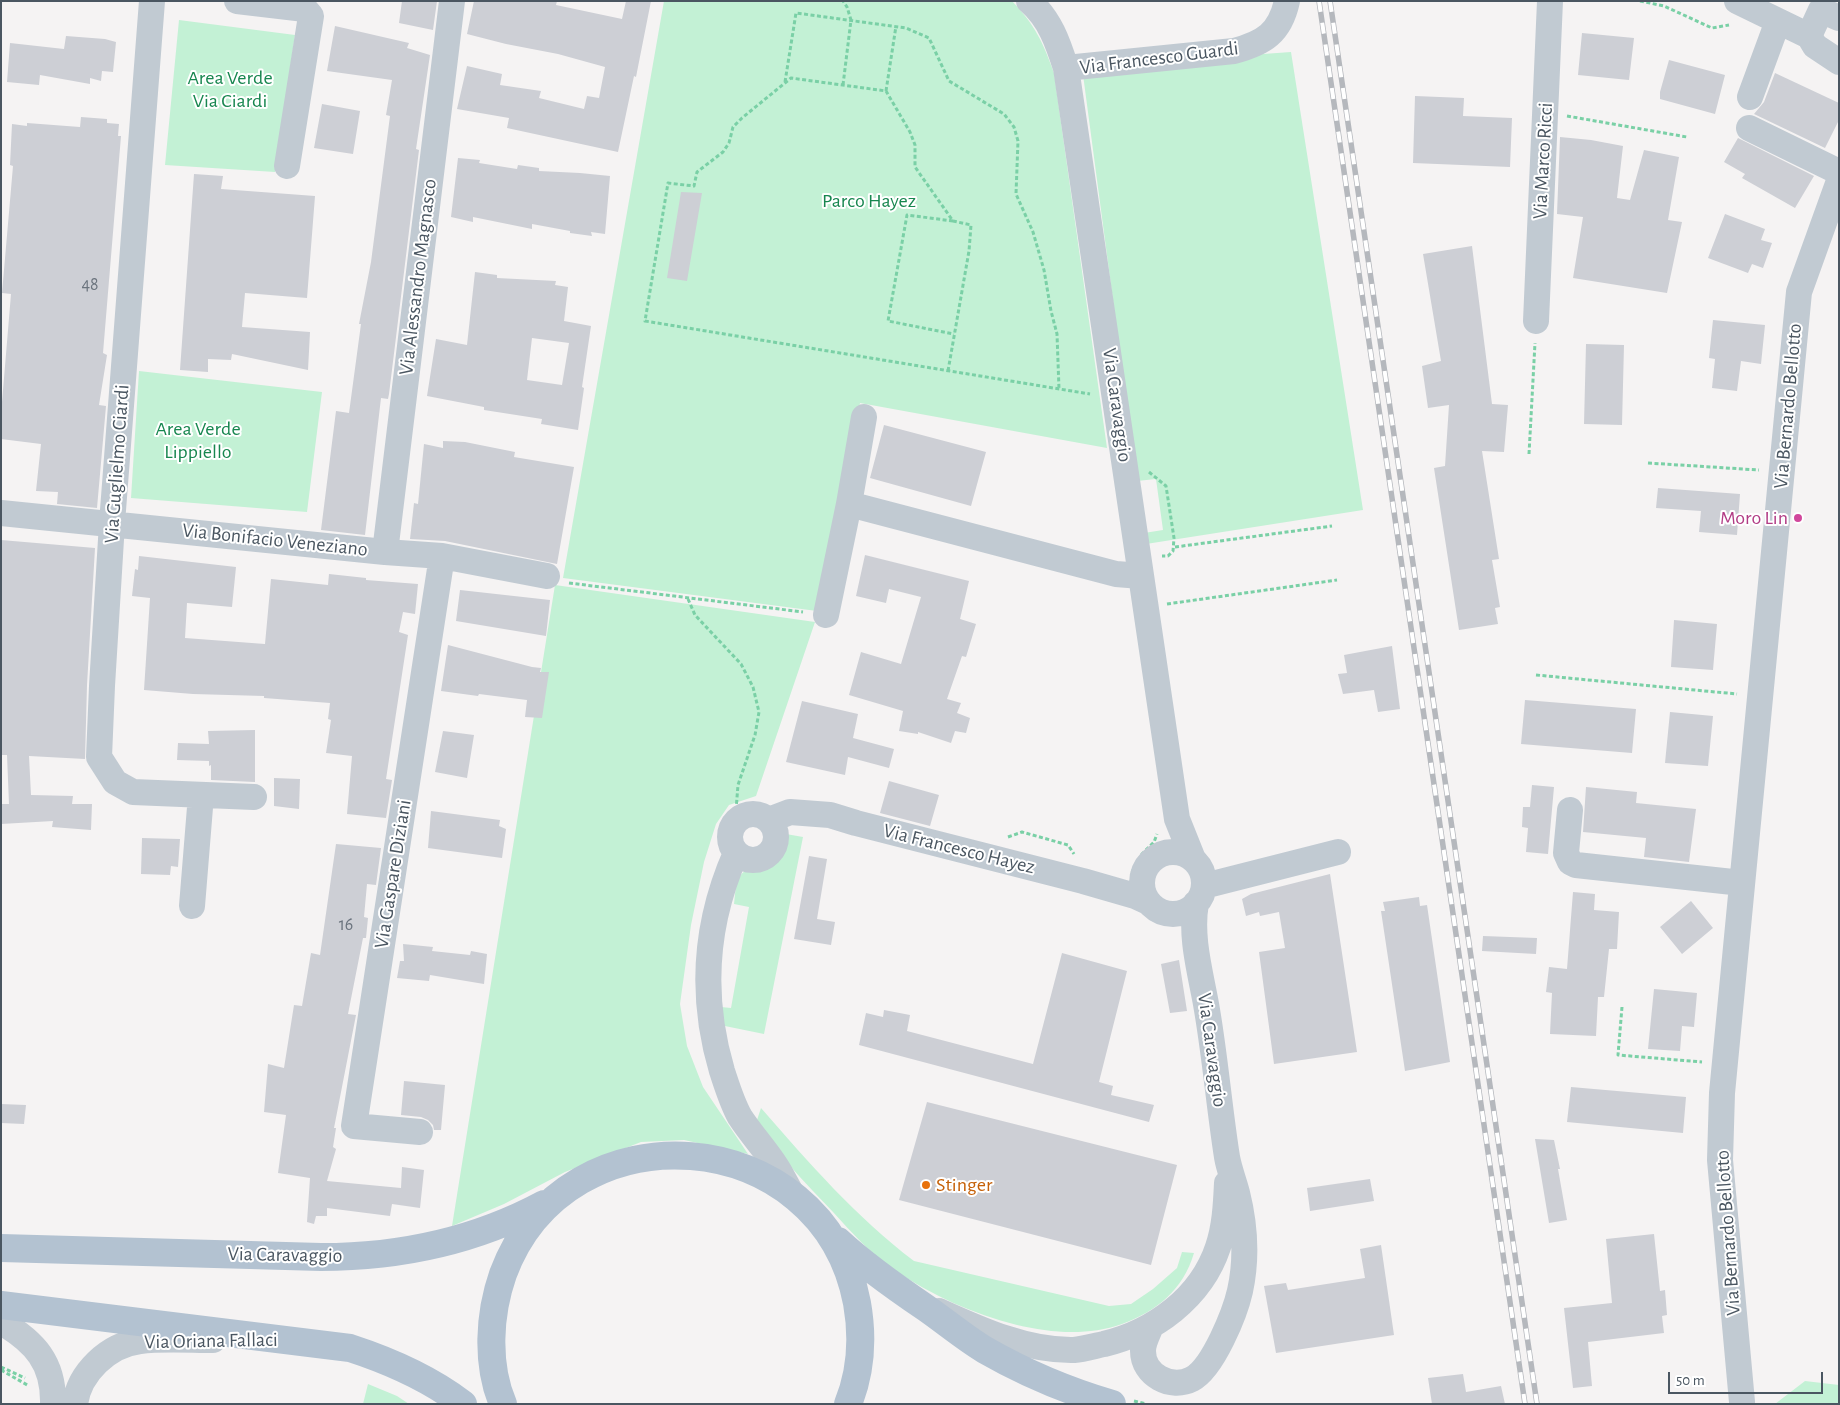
<!DOCTYPE html>
<html>
<head>
<meta charset="utf-8">
<style>
	body { margin:0 }
	#map { position:relative; width:1840px; height:1405px; overflow:hidden; background:#f5f3f3; font-family:"Alegreya Sans",sans-serif }
	canvas { display:block }
	.frame { position:absolute; inset:0; border:2px solid #4a5661; pointer-events:none }
	.scale { position:absolute; left:1668px; top:1372px; width:155px; height:22px; box-sizing:border-box; border:2px solid #4a5661; border-top:0; padding-left:6px; font-size:15px; line-height:18px; white-space:nowrap; color:#4a5661; -webkit-text-stroke:4px #fff; paint-order:stroke }
</style>
</head>
<body>
<div id="map">
<canvas width="1840" height="1405"></canvas>
<div class="frame"></div>
<div class="scale">50 m</div>
</div>
<script>
const g = document.querySelector('canvas').getContext('2d');
g.lineJoin = 'round';
function paint(path, color) { g.fillStyle = color; g.fill(path, 'evenodd'); }
function strokePath(path, color, width, dash) { g.strokeStyle = color; g.lineWidth = width; g.lineCap = dash ? 'butt' : 'round'; g.setLineDash(dash || []); g.stroke(path); }
function write(font, color, halo, rows, align = 'center') {
  g.font = font + ' "Alegreya Sans",sans-serif'; g.lineWidth = 4; g.setLineDash([]); g.textBaseline = 'middle'; g.strokeStyle = halo; g.fillStyle = color; for (const [text, x, y, turn = 0] of rows) {
    g.save(); g.translate(x, y); g.rotate((+turn || 0) * Math.PI / 180); g.textAlign = isNaN(turn) ? turn : align; if (halo) g.strokeText(text, 0, 0); g.fillText(text, 0, 0); g.restore();
  }
}
paint(new Path2D(`
	M 664,1 L 1012,1 C 1035,25 1043,42 1054,73 L 1107,448 L 860,403 L 817,611 L 563,578 Z
	M 179,20 L 295,35 L 275,172 L 165,165 Z
	M 1291,52 L 1363,510 L 1146,544 L 1144,533 L 1163,530 L 1156,479 L 1137,481 L 1082,67 Z
	M 139,371 L 322,392 L 307,512 L 131,498 Z
	M 555,585 L 815,622 L 756,796 L 729,805 L 716,824 L 704,862 L 691,925 L 680,1004 L 687,1046 L 703,1087 L 748,1154 L 684,1140 L 641,1142 L 565,1172 L 504,1204 L 452,1226 Z
	M 786,834 L 803,837 L 764,1034 L 720,1025 L 721,1007 L 731,1008 L 749,907 L 734,904 C 735,897 735,887 738,880 C 748,857 780,875 786,834 Z
	M 761,1108 C 809,1163 856,1217 914,1261 L 1109,1306 L 1131,1304 L 1153,1289 L 1177,1268 L 1182,1252 L 1194,1253 C 1183,1290 1157,1311 1122,1324 C 1088,1336 1051,1333 1017,1325 C 973,1314 931,1295 893,1269 C 871,1254 851,1232 833,1212 C 819,1197 805,1183 791,1167 C 779,1153 768,1137 756,1123 Z
	M 1805,1381 L 1839,1385 L 1839,1404 L 1775,1404 Z
	M 368,1384 L 397,1396 L 409,1404 L 363,1404 Z`), '#c3f1d5');
paint(new Path2D(`
	M 402,1 L 437,1 L 433,30 L 399,23 Z
	M 474,1 L 557,1 L 556,5 L 622,19 L 626,1 L 651,1 L 636,77 L 634,76 L 618,152 L 507,128 L 509,118 L 457,109 L 467,66 L 502,74 L 500,85 L 541,91 L 539,98 L 584,109 L 587,96 L 599,98 L 605,67 L 558,54 L 506,44 L 467,34 Z
	M 335,26 L 409,43 L 407,48 L 430,55 L 416,149 L 419,150 L 389,394 L 388,399 L 381,398 L 365,535 L 321,530 L 336,411 L 349,413 L 361,324 L 359,324 L 371,262 L 390,116 L 386,115 L 392,80 L 327,71 Z
	M 1582,33 L 1634,38 L 1629,80 L 1578,75 Z
	M 66,36 L 105,39 L 116,42 L 113,72 L 102,71 L 101,81 L 90,78 L 90,84 L 40,75 L 39,85 L 7,82 L 10,43 L 64,49 Z
	M 1669,60 L 1725,75 L 1715,114 L 1660,99 L 1660,92 Z
	M 1775,73 L 1839,103 L 1839,120 L 1825,148 L 1754,114 L 1764,102 Z
	M 1415,96 L 1464,98 L 1463,116 L 1512,118 L 1510,167 L 1413,163 Z
	M 322,104 L 360,111 L 353,154 L 314,148 Z
	M 81,117 L 107,119 L 107,123 L 119,124 L 118,136 L 121,136 L 103,353 L 107,355 L 99,405 L 106,406 L 97,508 L 57,504 L 58,492 L 36,491 L 41,444 L 1,439 L 1,414 L 11,294 L 2,293 L 13,166 L 10,165 L 12,124 L 27,126 L 27,123 L 80,127 Z
	M 1560,137 L 1591,140 L 1623,146 L 1617,198 L 1630,200 L 1644,150 L 1679,157 L 1668,220 L 1682,222 L 1667,293 L 1573,278 L 1583,217 L 1557,214 Z
	M 1738,138 L 1814,176 L 1795,208 L 1742,178 L 1745,174 L 1724,162 Z
	M 458,158 L 480,160 L 479,163 L 517,169 L 518,165 L 539,168 L 539,171 L 580,173 L 610,176 L 605,234 L 591,232 L 592,236 L 570,233 L 570,231 L 532,224 L 532,229 L 473,217 L 473,222 L 451,217 Z
	M 194,174 L 223,176 L 221,189 L 315,196 L 307,298 L 245,293 L 242,327 L 310,332 L 308,370 L 232,354 L 231,360 L 208,359 L 208,372 L 180,370 Z
	M 681,192 L 702,193 L 687,281 L 667,278 Z
	M 1725,214 L 1765,229 L 1761,240 L 1772,243 L 1763,268 L 1752,264 L 1748,273 L 1708,258 Z
	M 1472,246 L 1492,404 L 1508,405 L 1504,452 L 1482,451 L 1499,559 L 1492,560 L 1500,607 L 1495,608 L 1498,624 L 1459,630 L 1434,468 L 1445,466 L 1449,405 L 1428,408 L 1422,366 L 1441,361 L 1423,254 Z
	M 475,272 L 497,275 L 497,278 L 556,281 L 555,285 L 568,287 L 564,321 L 591,326 L 582,387 L 584,388 L 578,430 L 541,424 L 542,419 L 484,410 L 484,407 L 427,396 L 436,339 L 467,345 ZM 532,338 L 569,343 L 562,385 L 527,380 Z
	M 1713,320 L 1765,325 L 1761,364 L 1741,361 L 1737,391 L 1712,388 L 1715,359 L 1709,358 Z
	M 1586,344 L 1624,345 L 1622,425 L 1584,424 Z
	M 884,425 L 986,452 L 971,506 L 870,478 Z
	M 443,441 L 465,442 L 515,452 L 514,457 L 574,467 L 557,564 L 445,541 L 410,539 L 414,503 L 418,504 L 424,444 L 443,448 Z
	M 1658,488 L 1740,494 L 1737,535 L 1699,532 L 1701,511 L 1656,508 Z
	M 1,540 L 95,548 L 87,685 L 85,759 L 29,756 L 31,795 L 73,796 L 72,804 L 92,804 L 91,830 L 52,827 L 53,821 L 1,824 L 1,804 L 9,804 L 7,755 L 1,755 Z
	M 865,555 L 969,581 L 960,619 L 976,624 L 966,657 L 962,656 L 947,699 L 961,703 L 957,713 L 970,718 L 966,733 L 955,731 L 951,743 L 918,732 L 918,734 L 899,731 L 903,711 L 849,695 L 861,652 L 901,664 L 921,597 L 889,589 L 886,603 L 856,596 Z
	M 139,556 L 236,567 L 232,607 L 187,603 L 185,638 L 265,644 L 271,579 L 328,585 L 329,574 L 366,578 L 366,580 L 418,584 L 415,614 L 403,612 L 399,632 L 408,635 L 386,779 L 392,780 L 386,818 L 347,814 L 352,756 L 326,753 L 331,720 L 328,719 L 330,703 L 264,698 L 264,696 L 193,694 L 144,690 L 150,598 L 132,596 L 135,569 L 138,570 Z
	M 460,590 L 550,600 L 546,636 L 456,621 Z
	M 1674,620 L 1717,624 L 1713,670 L 1671,667 Z
	M 448,645 L 532,667 L 541,668 L 540,672 L 549,672 L 542,718 L 525,717 L 527,700 L 479,694 L 478,696 L 441,691 Z
	M 1392,646 L 1400,709 L 1378,712 L 1374,690 L 1343,694 L 1338,674 L 1347,673 L 1344,655 Z
	M 1525,700 L 1636,709 L 1632,753 L 1521,744 Z
	M 802,701 L 858,714 L 853,738 L 894,749 L 889,768 L 848,757 L 845,775 L 786,762 Z
	M 1670,712 L 1713,716 L 1708,766 L 1665,763 Z
	M 255,730 L 255,782 L 211,780 L 211,765 L 209,766 L 209,761 L 177,760 L 178,743 L 209,744 L 208,731 Z
	M 443,731 L 474,735 L 467,778 L 435,772 Z
	M 274,778 L 300,779 L 299,809 L 274,806 Z
	M 889,781 L 939,795 L 930,826 L 880,813 Z
	M 1532,785 L 1554,787 L 1548,854 L 1526,852 L 1528,828 L 1522,827 L 1523,807 L 1530,807 Z
	M 1586,787 L 1637,792 L 1636,803 L 1696,809 L 1689,862 L 1644,857 L 1646,838 L 1583,832 Z
	M 431,811 L 500,820 L 499,826 L 506,829 L 502,858 L 428,848 Z
	M 142,838 L 180,839 L 178,867 L 171,866 L 170,875 L 141,874 Z
	M 336,844 L 381,848 L 376,885 L 367,884 L 364,917 L 368,918 L 366,938 L 363,938 L 348,1014 L 356,1015 L 334,1128 L 336,1128 L 333,1147 L 336,1149 L 327,1181 L 401,1188 L 402,1167 L 424,1170 L 420,1208 L 392,1204 L 390,1216 L 327,1208 L 327,1216 L 316,1216 L 314,1224 L 307,1222 L 310,1178 L 278,1173 L 286,1115 L 264,1112 L 268,1064 L 284,1068 L 294,1005 L 302,1006 L 311,953 L 320,955 Z
	M 809,856 L 827,859 L 817,919 L 835,922 L 831,945 L 794,939 Z
	M 1330,874 L 1357,1052 L 1274,1064 L 1259,952 L 1285,948 L 1279,912 L 1260,916 L 1259,912 L 1246,916 L 1242,899 L 1251,894 Z
	M 1573,892 L 1595,894 L 1594,910 L 1619,912 L 1617,949 L 1609,949 L 1604,997 L 1598,997 L 1596,1036 L 1550,1034 L 1552,993 L 1546,992 L 1549,967 L 1567,969 Z
	M 1419,897 L 1420,906 L 1427,905 L 1450,1062 L 1405,1071 L 1381,911 L 1385,911 L 1383,902 Z
	M 1691,901 L 1713,928 L 1682,954 L 1660,927 Z
	M 1483,936 L 1537,938 L 1536,954 L 1482,951 Z
	M 403,944 L 433,947 L 432,951 L 470,955 L 471,951 L 487,954 L 484,984 L 430,975 L 429,981 L 397,978 L 400,961 L 404,961 Z
	M 1062,953 L 1127,971 L 1099,1082 L 1113,1086 L 1111,1095 L 1154,1105 L 1149,1122 L 859,1045 L 866,1013 L 883,1017 L 884,1010 L 910,1015 L 907,1031 L 1033,1064 Z
	M 1179,960 L 1187,1011 L 1170,1013 L 1161,964 Z
	M 1654,989 L 1697,993 L 1694,1027 L 1682,1026 L 1680,1051 L 1648,1049 Z
	M 404,1081 L 445,1085 L 441,1130 L 434,1130 L 433,1125 L 428,1120 L 421,1117 L 401,1115 Z
	M 1571,1087 L 1686,1097 L 1683,1133 L 1567,1122 Z
	M 927,1102 L 1177,1165 L 1151,1265 L 899,1200 Z
	M 1,1104 L 26,1105 L 24,1124 L 1,1123 Z
	M 1535,1139 L 1554,1140 L 1560,1169 L 1558,1169 L 1567,1220 L 1549,1223 Z
	M 1370,1179 L 1374,1201 L 1310,1211 L 1307,1188 Z
	M 1654,1234 L 1660,1291 L 1665,1290 L 1667,1315 L 1662,1316 L 1664,1333 L 1588,1342 L 1592,1386 L 1573,1388 L 1564,1308 L 1612,1303 L 1606,1239 Z
	M 1381,1245 L 1394,1335 L 1276,1353 L 1264,1286 L 1286,1283 L 1288,1290 L 1365,1278 L 1360,1249 Z
	M 1463,1374 L 1466,1392 L 1501,1386 L 1505,1404 L 1432,1404 L 1428,1378 Z`), '#cdcfd5');
strokePath(new Path2D(`
	M 1640,1 L 1664,6 L 1712,28 L 1729,25
	M 785,82 L 796,13 L 906,28 L 929,38 L 949,81 L 1004,114 L 1014,127 L 1018,141 L 1016,194 L 1033,232 L 1044,270 L 1051,311 L 1057,334 L 1059,389
	M 843,85 L 851,20 L 847,7 L 843,1
	M 886,91 L 896,26
	M 1567,116 L 1687,137
	M 953,221 L 907,215 L 888,321 L 954,334
	M 948,371 L 969,251 L 971,225 L 953,221 L 915,167 L 915,145 L 910,132 L 886,91 L 791,78 L 742,118 L 733,127 L 729,143 L 723,152 L 697,172 L 694,186 L 668,183 L 645,321 L 1090,394
	M 1529,454 L 1535,343
	M 1648,463 L 1759,470
	M 1149,472 L 1166,486 L 1174,538 L 1173,551 L 1168,556 L 1162,556
	M 1175,547 L 1332,526
	M 569,583 L 803,612
	M 688,599 L 695,615 L 741,664 L 753,687 L 759,712 L 755,735 L 738,785 L 735,823
	M 1167,604 L 1337,580
	M 1536,675 L 1737,694
	M 1008,837 L 1022,832 L 1068,845 L 1074,854
	M 1132,872 L 1142,854 L 1154,842 L 1157,834
	M 1622,1007 L 1618,1055 L 1702,1062
	M 1,1367 L 25,1378
	M 1,1370 L 29,1386
	M 1134,1401 L 1146,1404`), '#7ad0a6', 3, [4, 2.5]);
strokePath(new Path2D(`
	M 152,1 L 112,523 L 102,686 L 99,757 L 115,782 L 133,792 L 254,797
	M 237,1 L 305,9 L 311,16 L 287,166
	M 1029,1 C 1050,19 1058,43 1066,68 L 1177,819 L 1193,859
	M 1737,1 L 1809,36 L 1815,46 L 1839,62
	M 1809,36 L 1821,10 L 1839,18
	M 1066,68 L 1234,51 C 1264,43 1280,33 1287,1
	M 1750,97 L 1778,21
	M 1749,128 L 1839,172
	M 1536,321 L 1550,1
	M 849,504 L 864,417
	M 1,513 L 385,552 L 442,556 L 547,576
	M 385,552 L 452,1
	M 826,615 L 849,504 L 1116,574 L 1141,576
	M 1570,810 L 1566,853 L 1570,862 L 1576,865 L 1742,883
	M730 837a23 23 0 1 1 46 0a23 23 0 1 1-46 0Z
	M 769,820 L 790,812 L 830,815 L 856,823 L 1083,881 L 1135,896 L 1148,902
	M1142 883a31 31 0 1 1 62 0a31 31 0 1 1-62 0Z
	M 736,853 C 705,923 700,997 722,1071 C 727,1086 732,1103 740,1117 C 751,1134 765,1149 776,1166 C 782,1175 787,1186 793,1196
	M 1204,886 L 1338,852
	M 192,906 L 201,795
	M 420,1132 L 354,1126 L 442,556
	M 939,1311 C 981,1330 1027,1351 1074,1350 C 1084,1349 1094,1346 1104,1344 C 1154,1332 1201,1298 1218,1247 C 1225,1227 1226,1204 1227,1183
	M 1,1322 C 35,1342 54,1363 53,1404
	M 1151,1326 C 1148,1334 1143,1342 1143,1351 C 1143,1375 1171,1390 1192,1379 C 1213,1368 1235,1313 1240,1291 C 1247,1259 1245,1225 1237,1193 C 1234,1181 1229,1169 1227,1157 C 1219,1106 1215,1055 1206,1004 C 1200,971 1190,936 1196,903
	M 1742,1402 L 1720,1160 L 1722,1093 L 1799,292 L 1839,181
	M 75,1404 C 79,1373 108,1345 140,1341 C 161,1338 191,1340 213,1340`), '#c1cad2', 26);
strokePath(new Path2D(`
	M 838,1241 C 865,1266 895,1287 926,1308 C 946,1322 965,1338 985,1350 C 1025,1373 1068,1391 1112,1404
	M 1,1248 L 321,1257 C 399,1257 475,1241 544,1204
	M 1,1305 L 350,1348 C 390,1361 429,1378 463,1404
	M 503,1404 C 486,1364 489,1314 503,1274 C 567,1102 823,1122 857,1303 C 863,1337 861,1372 848,1404`), '#b3c2d1', 28);
const rail = new Path2D(`
	M 1319,1 L 1525,1404
	M 1330,1 L 1537,1404`);
strokePath(rail, '#b5b8bd', 5.5);
strokePath(rail, '#fff', 4, [11]);
for (const [x, y, r, color] of [
	[1798,518,5,"#d1479c"],
	[926,1185,5,"#e8710a"]
]) { const dot = new Path2D(); dot.arc(x, y, r, 0, 2 * Math.PI); g.fillStyle = color; g.fill(dot); strokePath(dot, '#fff', 2); }
write('18px', '#6b747e', null, [
	["48",90,285],
	["16",346,925]
]);
write('20px', '#4a5661', '#fff', [
	["Via Francesco Guardi",1159,58,-7],
	["Via Marco Ricci",1543,161,-87],
	["Via Alessandro Magnasco",418,277,-83],
	["Via Caravaggio",1117,405,82],
	["Via Bernardo Bellotto",1788,406,-85],
	["Via Guglielmo Ciardi",117,464,-86],
	["Via Bonifacio Veneziano",275,540,6],
	["Via Francesco Hayez",959,849,14],
	["Via Gaspare Diziani",393,874,-81],
	["Via Caravaggio",1212,1050,82],
	["Via Bernardo Bellotto",1728,1233,-94],
	["Via Caravaggio",285,1255,1],
	["Via Oriana Fallaci",211,1341,-1]
]);
write('20px', '#17864f', '#fff', [
	["Area Verde",230,78],
	["Via Ciardi",230,101],
	["Parco Hayez",869,201],
	["Area Verde",198,429],
	["Lippiello",198,452]
]);
write('20px', '#b23c85', '#fff', [
	["Moro Lin",1788,518]
], 'right');
write('20px', '#c56008', '#fff', [
	["Stinger",936,1185]
], 'left');
</script>
</body>
</html>
